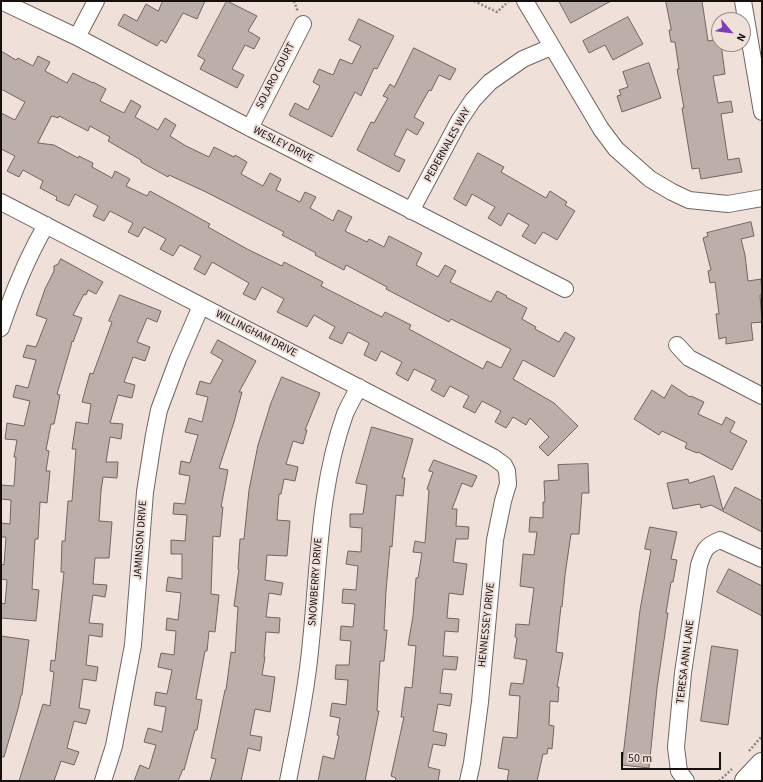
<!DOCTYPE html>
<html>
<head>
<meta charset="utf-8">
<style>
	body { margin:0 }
	#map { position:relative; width:763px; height:782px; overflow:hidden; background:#efe0da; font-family:"Source Sans 3",sans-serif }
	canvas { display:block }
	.frame { position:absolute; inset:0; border:2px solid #16110f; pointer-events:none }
	.north { position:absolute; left:711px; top:12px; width:40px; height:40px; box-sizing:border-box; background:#efe0da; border:1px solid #988d89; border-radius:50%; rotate:118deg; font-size:11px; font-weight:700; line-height:16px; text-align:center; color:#16110f }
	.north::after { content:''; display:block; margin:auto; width:14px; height:18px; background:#7d3fb4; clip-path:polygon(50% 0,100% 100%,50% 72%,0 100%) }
	.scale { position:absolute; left:621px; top:752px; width:100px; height:18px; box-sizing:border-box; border:2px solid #16110f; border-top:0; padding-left:5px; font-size:12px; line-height:14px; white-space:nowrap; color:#16110f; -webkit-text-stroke:3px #efe0da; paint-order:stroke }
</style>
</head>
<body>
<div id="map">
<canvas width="763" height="782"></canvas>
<div class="frame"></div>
<div class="north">N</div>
<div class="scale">50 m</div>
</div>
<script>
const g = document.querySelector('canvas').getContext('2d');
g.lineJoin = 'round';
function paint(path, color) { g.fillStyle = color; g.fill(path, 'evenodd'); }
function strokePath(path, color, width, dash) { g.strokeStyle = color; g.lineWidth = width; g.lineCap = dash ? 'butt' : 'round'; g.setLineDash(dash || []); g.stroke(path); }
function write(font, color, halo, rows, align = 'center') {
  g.font = font + ' "Source Sans 3",sans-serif'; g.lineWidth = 4; g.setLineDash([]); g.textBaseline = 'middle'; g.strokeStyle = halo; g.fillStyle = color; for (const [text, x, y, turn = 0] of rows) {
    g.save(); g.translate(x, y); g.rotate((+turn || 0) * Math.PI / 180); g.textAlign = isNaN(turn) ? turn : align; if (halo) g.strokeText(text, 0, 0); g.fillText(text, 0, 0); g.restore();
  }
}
const building = new Path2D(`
	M 163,1 L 205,1 L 197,19 L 183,13 L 166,43 L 161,40 L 157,46 L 118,25 L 124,14 L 137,21 L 146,4 L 158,11 Z
	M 227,1 L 257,16 L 248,31 L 260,38 L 254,49 L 245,45 L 232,69 L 244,75 L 237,88 L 200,69 L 205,60 L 198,56 Z
	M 559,1 L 611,1 L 571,23 Z
	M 666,1 L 702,1 L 708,41 L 719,39 L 719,44 L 721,44 L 725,74 L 713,76 L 718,103 L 731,101 L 733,112 L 721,114 L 728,160 L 739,158 L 742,172 L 701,179 L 699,168 L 692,169 L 682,108 L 684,108 L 677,69 L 679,69 L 675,42 L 671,42 L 669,30 L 671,30 Z
	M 628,17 L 643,44 L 613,60 L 605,45 L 589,53 L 583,41 Z
	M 359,19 L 394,36 L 377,69 L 374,68 L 361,96 L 355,92 L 332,137 L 289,115 L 295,103 L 308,110 L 320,86 L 313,82 L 319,69 L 333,75 L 340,59 L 352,64 L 361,46 L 349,40 Z
	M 414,48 L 456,69 L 450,80 L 439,75 L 431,91 L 429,90 L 414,117 L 424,123 L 417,135 L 407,129 L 394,155 L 405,160 L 399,172 L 357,150 L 371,122 L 374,123 L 388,98 L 383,96 L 390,84 L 394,87 Z
	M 1,51 L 16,60 L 18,58 L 33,66 L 38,56 L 50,62 L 45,71 L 67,83 L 73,73 L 93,83 L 93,82 L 106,89 L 100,101 L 124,113 L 131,100 L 141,106 L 135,117 L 158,130 L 165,118 L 176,125 L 170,136 L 186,146 L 209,157 L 214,147 L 234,157 L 235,155 L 247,162 L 241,174 L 263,186 L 270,173 L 281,179 L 276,190 L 300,202 L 305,192 L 316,197 L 310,208 L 333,221 L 338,210 L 352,217 L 345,231 L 367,242 L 369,239 L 384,247 L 389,236 L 422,253 L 416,265 L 438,277 L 445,265 L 456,271 L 450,282 L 491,302 L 497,291 L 507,296 L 506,297 L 527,308 L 522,319 L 536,327 L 535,329 L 559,342 L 565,332 L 575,338 L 554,377 L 523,360 L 513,379 L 554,403 L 578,426 L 548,456 L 539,447 L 549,437 L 530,418 L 526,425 L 513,417 L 506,428 L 495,422 L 501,411 L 482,401 L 475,413 L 463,407 L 469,396 L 450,386 L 444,397 L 431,390 L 436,380 L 414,369 L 408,381 L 396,374 L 402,362 L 381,351 L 376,361 L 364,355 L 369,343 L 348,332 L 342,344 L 329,338 L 335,327 L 314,315 L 307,327 L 277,312 L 284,299 L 262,287 L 255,300 L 243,294 L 249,283 L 212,262 L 205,275 L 194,269 L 201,256 L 180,245 L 173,256 L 160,249 L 166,239 L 144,227 L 138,237 L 128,232 L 133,223 L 110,211 L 104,221 L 93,216 L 98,206 L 75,194 L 69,206 L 56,200 L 57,197 L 40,188 L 43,181 L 23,170 L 19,177 L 7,171 L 15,156 L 1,149 L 1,113 L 15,120 L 25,102 L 1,89 ZM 52,116 L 58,118 L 59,116 L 88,131 L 90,126 L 110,137 L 108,141 L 141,160 L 141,162 L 168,177 L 169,175 L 206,192 L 284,232 L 282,235 L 316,253 L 315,255 L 344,270 L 346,265 L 387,287 L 386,289 L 449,322 L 451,319 L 511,349 L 501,368 L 487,361 L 483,369 L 409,329 L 411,325 L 385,312 L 382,317 L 321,286 L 323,282 L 284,262 L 282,266 L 247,249 L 208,227 L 210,224 L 150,191 L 147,196 L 126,186 L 130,179 L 115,171 L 112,178 L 92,167 L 93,163 L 79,156 L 78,158 L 54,145 L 38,143 Z
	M 649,63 L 661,98 L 622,112 L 617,96 L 621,95 L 619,90 L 628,87 L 623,72 Z
	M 478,153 L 504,167 L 501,172 L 546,198 L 550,191 L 567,202 L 565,205 L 575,211 L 557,240 L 543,232 L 535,244 L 522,236 L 529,225 L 508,213 L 501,226 L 488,218 L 495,207 L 472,194 L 466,206 L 454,199 Z
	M 751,222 L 754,236 L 741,239 L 745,255 L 748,281 L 761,279 L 762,294 L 760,295 L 762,322 L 751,323 L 753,340 L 726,344 L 726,337 L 719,339 L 716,314 L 719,314 L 715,282 L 710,283 L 708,271 L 711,270 L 703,238 L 708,236 L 707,233 Z
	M 61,259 L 103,282 L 96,294 L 88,290 L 86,295 L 84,294 L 73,315 L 82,318 L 73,342 L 72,341 L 71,346 L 57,394 L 60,395 L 54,424 L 51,424 L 46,450 L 49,451 L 46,471 L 50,471 L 47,503 L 40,502 L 38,539 L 35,539 L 32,589 L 39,590 L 36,621 L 1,618 L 1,603 L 5,604 L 7,580 L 1,579 L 1,564 L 4,565 L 6,537 L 1,537 L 1,523 L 10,524 L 11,500 L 1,499 L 1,485 L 14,486 L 16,457 L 14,457 L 17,440 L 5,439 L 7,423 L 24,426 L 30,401 L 13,397 L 16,385 L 28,388 L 36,360 L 23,357 L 27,345 L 36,347 L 47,319 L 36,315 L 45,289 L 54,271 L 54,266 L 58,264 Z
	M 120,295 L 161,311 L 157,322 L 147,318 L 137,342 L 150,347 L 145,361 L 133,357 L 124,382 L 135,385 L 132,398 L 118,395 L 110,423 L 123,424 L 121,439 L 110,437 L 106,462 L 118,462 L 117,478 L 103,477 L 101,491 L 99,521 L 112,522 L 109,558 L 95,558 L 93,584 L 107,585 L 105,597 L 93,595 L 89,623 L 103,624 L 102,637 L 89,635 L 86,665 L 98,667 L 96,681 L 83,679 L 79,708 L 90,710 L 86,724 L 74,721 L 67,748 L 79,752 L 74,765 L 61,761 L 54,781 L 19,781 L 43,704 L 50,706 L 54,672 L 50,671 L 51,660 L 55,661 L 64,572 L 61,572 L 62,541 L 65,541 L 68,501 L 72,501 L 76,449 L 72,449 L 76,422 L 88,424 L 91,404 L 82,402 L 90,373 L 93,374 L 112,322 L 109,321 Z
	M 218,340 L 256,361 L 239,392 L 242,392 L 234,422 L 219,468 L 228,470 L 221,507 L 223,507 L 220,537 L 213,536 L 211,594 L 219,595 L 215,632 L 209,631 L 207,651 L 205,651 L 196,699 L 202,700 L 197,730 L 195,730 L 184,770 L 183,769 L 178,781 L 134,781 L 140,765 L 149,769 L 156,745 L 144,742 L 148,728 L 162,732 L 166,707 L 154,705 L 156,692 L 167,694 L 172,670 L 158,667 L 161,653 L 174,655 L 176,631 L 166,630 L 167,618 L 178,620 L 181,593 L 166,591 L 168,577 L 182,579 L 182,554 L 171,554 L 171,540 L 185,541 L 187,515 L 173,514 L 174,503 L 185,504 L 190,476 L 179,474 L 181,461 L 190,463 L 198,435 L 185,432 L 189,418 L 202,422 L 208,397 L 196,394 L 200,381 L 210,384 L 223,360 L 211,353 Z
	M 282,377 L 320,393 L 305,430 L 307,430 L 303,444 L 293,441 L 286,464 L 298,467 L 295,481 L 284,479 L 281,494 L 279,494 L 277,520 L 290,521 L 287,556 L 267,555 L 265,580 L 283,583 L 281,595 L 269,593 L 266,617 L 280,618 L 279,633 L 266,632 L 264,657 L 265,657 L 262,675 L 275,677 L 272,699 L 270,712 L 255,709 L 250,735 L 262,737 L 260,751 L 248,748 L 241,781 L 210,781 L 216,759 L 211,758 L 225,690 L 226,690 L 231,652 L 235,653 L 238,607 L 234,606 L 239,569 L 238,569 L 240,539 L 244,539 L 249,490 L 258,445 L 271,403 Z
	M 672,385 L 690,397 L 691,396 L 704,402 L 698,414 L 722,425 L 726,417 L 735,422 L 730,432 L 747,441 L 732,470 L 698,452 L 697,453 L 685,448 L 687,443 L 662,431 L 659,435 L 634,419 L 652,390 L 664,398 Z
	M 372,427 L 413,439 L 402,478 L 405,478 L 403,496 L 396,495 L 392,547 L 390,546 L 386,591 L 384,630 L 387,630 L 384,661 L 380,661 L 377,711 L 379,711 L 365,781 L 318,781 L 323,756 L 334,759 L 339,736 L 337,735 L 340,718 L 330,716 L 332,703 L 346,705 L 348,680 L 335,679 L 336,665 L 349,665 L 351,641 L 340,640 L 341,626 L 353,627 L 355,604 L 342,603 L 343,589 L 356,590 L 358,566 L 346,564 L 348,551 L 361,552 L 362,528 L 350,527 L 350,514 L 363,514 L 367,485 L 356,483 Z
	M 434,460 L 477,476 L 472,487 L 462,483 L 452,509 L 457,509 L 456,526 L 469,527 L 468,539 L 456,539 L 453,562 L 467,564 L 463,595 L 449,593 L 447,618 L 459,619 L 458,632 L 445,631 L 443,656 L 458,657 L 456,670 L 443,669 L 440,693 L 452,694 L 450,706 L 438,704 L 433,731 L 447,734 L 445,746 L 433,744 L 428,767 L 440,770 L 438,781 L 395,781 L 396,778 L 391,776 L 404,717 L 401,717 L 405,687 L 412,688 L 416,646 L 408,645 L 413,616 L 416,578 L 418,578 L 422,553 L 413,552 L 415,541 L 425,543 L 429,490 L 427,489 L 433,472 L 429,471 Z
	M 588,464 L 589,493 L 582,493 L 579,534 L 571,534 L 565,575 L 562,607 L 561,606 L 556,652 L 563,653 L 557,687 L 559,687 L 558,702 L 550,701 L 549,725 L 554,726 L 552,749 L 548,748 L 547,754 L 543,754 L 537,781 L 507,781 L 509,770 L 498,768 L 503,737 L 517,738 L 520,696 L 509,695 L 511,683 L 523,684 L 527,660 L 514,658 L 517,638 L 515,637 L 516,624 L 529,625 L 534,588 L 520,586 L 523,554 L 534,555 L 537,532 L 529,532 L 530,517 L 543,518 L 543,502 L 545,502 L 544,481 L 559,480 L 558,465 Z
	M 714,476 L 723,510 L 735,487 L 762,501 L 762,532 L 711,505 L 701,508 L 700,504 L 673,509 L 667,483 L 688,479 L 689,483 Z
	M 650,527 L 677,532 L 671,559 L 677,560 L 673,582 L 671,582 L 666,613 L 668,613 L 657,688 L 649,768 L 622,765 L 640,610 L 651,550 L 645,549 Z
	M 729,569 L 762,586 L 762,616 L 717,592 Z
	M 1,636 L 29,640 L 22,695 L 21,695 L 18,709 L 4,757 L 1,757 Z
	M 712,646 L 738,650 L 728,725 L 701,721 Z`);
paint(building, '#bcafa9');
strokePath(building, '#716560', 1);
const minor = new Path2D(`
	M 1,1 L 77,37 L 250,128 L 565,289
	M 525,1 L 601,129 L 616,149 L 650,179 L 672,192 L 689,200 L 728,204 L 762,198
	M 743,1 L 762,112
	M 77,37 L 96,1
	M 250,128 L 303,24
	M 1,202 L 493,457 L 504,465 L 507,471 L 508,484 L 503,501 L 495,540 L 480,702 L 472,763 L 468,781
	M 411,211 L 459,121 L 473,100 L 490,82 L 523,59 L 551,47
	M 1,328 C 13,292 27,258 46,225
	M 677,345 L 689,358 L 762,396
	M 103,781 L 114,746 L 133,645 L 145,492 L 154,435 L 159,410 L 178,359 L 201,306
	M 288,781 C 297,735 307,688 311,641 C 319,564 319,487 345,414 C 349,405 354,396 359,387
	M 686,781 L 679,771 L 676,747 L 683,673 L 699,565 C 704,550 705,546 720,540 L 762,559`);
const secondary = new Path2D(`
	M 746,781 L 762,764`);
strokePath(minor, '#71645f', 18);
strokePath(secondary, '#71645f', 24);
strokePath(new Path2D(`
	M 294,1 L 298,12
	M 474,1 L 497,12 L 509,1
	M 749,751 L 762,736
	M 719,781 L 732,769`), '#8f8580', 2.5, [2, 2]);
strokePath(minor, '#fff', 16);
strokePath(secondary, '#fff', 22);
write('11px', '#16110f', '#efe0da', [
	["SOLARO COURT",276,76,-63],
	["WESLEY DRIVE",283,145,27],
	["PEDERNALES WAY",448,145,-61],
	["WILLINGHAM DRIVE",256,334,27],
	["JAMINSON DRIVE",141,540,-86],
	["SNOWBERRY DRIVE",316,582,-86],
	["HENNESSEY DRIVE",487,625,-84],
	["TERESA ANN LANE",686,662,-83]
]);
</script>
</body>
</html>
